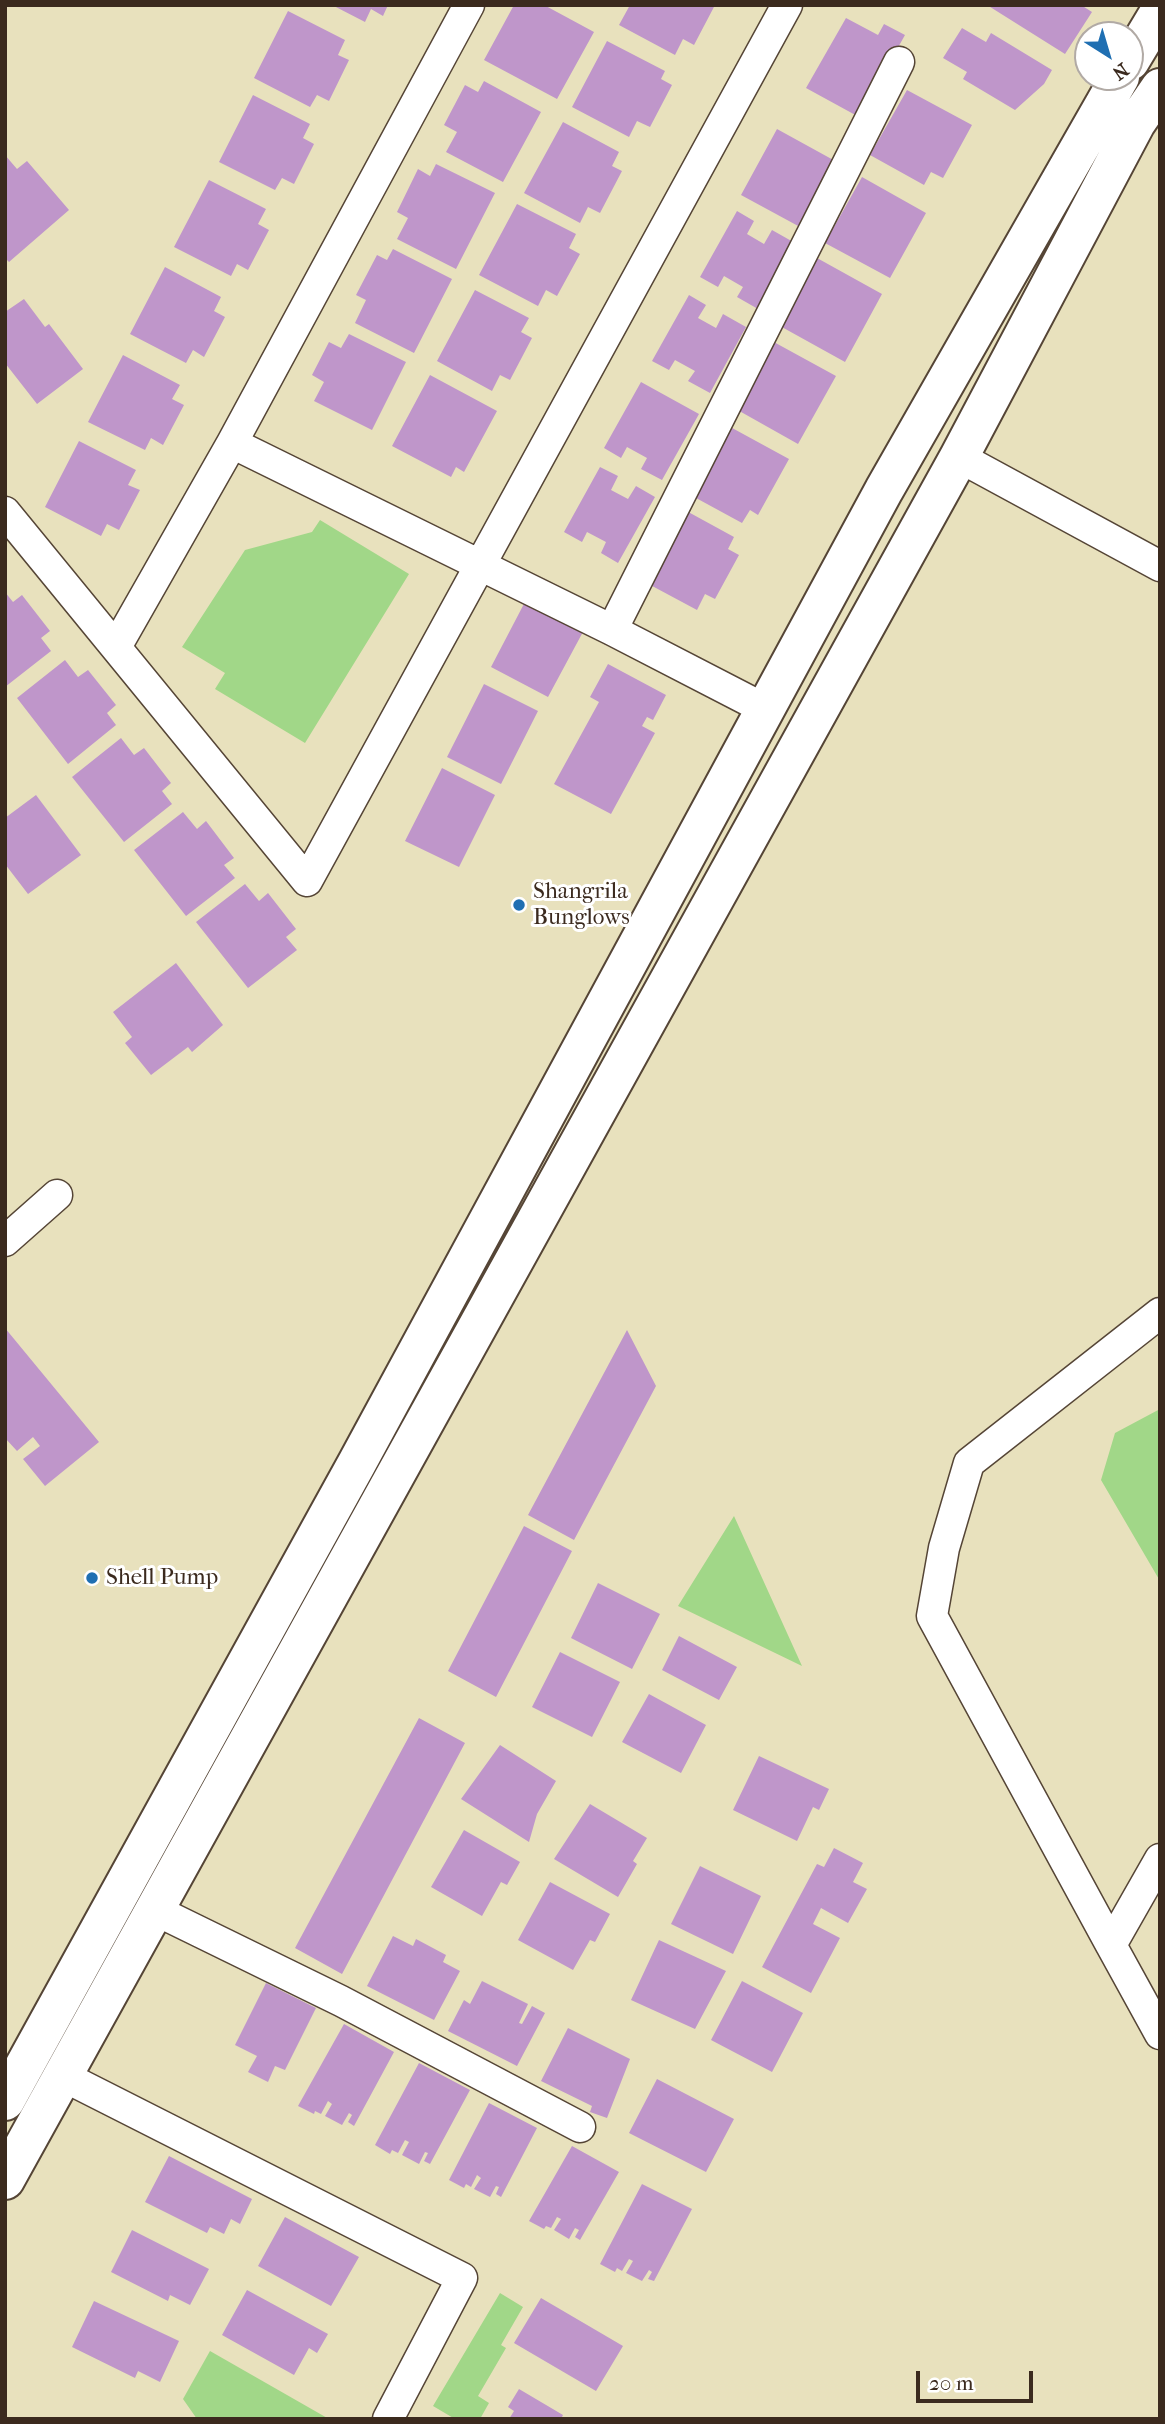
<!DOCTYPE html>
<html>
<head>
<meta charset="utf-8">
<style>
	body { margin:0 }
	#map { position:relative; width:1165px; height:2424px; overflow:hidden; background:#e8e1bd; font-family:"IM FELL French Canon",serif }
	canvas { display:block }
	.frame { position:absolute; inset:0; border:7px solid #3b2a1e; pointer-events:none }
	.north { position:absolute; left:1074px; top:21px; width:70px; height:70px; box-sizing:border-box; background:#fff; border:2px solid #b1aaa5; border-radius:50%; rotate:143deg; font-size:19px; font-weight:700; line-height:28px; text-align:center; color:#3b2a1e }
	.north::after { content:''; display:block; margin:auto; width:24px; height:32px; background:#1f6fb2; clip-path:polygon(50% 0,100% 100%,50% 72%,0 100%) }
	.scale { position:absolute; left:916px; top:2371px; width:117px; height:32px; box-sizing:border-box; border:4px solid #3b2a1e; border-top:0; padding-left:9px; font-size:21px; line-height:24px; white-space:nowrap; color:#3b2a1e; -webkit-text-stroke:5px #fff; paint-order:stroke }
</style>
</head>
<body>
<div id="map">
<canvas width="1165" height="2424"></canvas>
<div class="frame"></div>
<div class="north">N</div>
<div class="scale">20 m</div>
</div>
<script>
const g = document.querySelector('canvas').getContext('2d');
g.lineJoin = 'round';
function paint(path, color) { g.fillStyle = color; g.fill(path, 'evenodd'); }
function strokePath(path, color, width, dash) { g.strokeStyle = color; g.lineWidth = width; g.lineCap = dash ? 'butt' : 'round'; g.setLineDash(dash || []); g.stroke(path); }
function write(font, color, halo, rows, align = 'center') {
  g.font = font + ' "IM FELL French Canon",serif'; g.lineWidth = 6; g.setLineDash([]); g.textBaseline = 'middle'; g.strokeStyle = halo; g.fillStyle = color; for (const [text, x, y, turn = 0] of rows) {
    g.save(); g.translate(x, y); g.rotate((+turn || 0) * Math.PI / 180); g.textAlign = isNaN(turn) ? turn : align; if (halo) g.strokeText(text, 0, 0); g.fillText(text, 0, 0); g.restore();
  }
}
paint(new Path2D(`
	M 320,520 L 409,574 L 305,743 L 215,689 L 225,673 L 182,647 L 245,550 L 312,532 Z
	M 1160,1409 L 1160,1581 L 1101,1480 L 1115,1433 Z
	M 734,1516 L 802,1666 L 678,1606 Z
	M 500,2293 L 523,2307 L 501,2345 L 506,2348 L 478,2396 L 489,2403 L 480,2419 L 455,2419 L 433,2406 Z
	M 210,2351 L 329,2419 L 197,2419 L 183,2399 Z`), '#a1d788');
paint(new Path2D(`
	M 332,5 L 388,5 L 383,16 L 371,9 L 365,22 Z
	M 514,5 L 544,5 L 594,32 L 557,99 L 484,60 Z
	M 630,5 L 715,5 L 694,45 L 683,39 L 675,55 L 619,25 Z
	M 987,5 L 1081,5 L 1092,12 L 1065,54 Z
	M 288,11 L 345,40 L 338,55 L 349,60 L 329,101 L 317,95 L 310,107 L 254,78 Z
	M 846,18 L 878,35 L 884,24 L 905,35 L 859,117 L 806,88 Z
	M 962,28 L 986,42 L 991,33 L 1052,70 L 1044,84 L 1015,110 L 963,79 L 967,72 L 943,58 Z
	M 607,41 L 665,71 L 661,79 L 672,85 L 650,127 L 637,121 L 629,137 L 572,107 Z
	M 484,81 L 541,112 L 503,182 L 446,152 L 457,132 L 444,125 L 465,85 L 478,92 Z
	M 907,90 L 972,125 L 943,178 L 931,172 L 924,185 L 870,155 Z
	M 253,95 L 310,124 L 303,138 L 314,144 L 294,184 L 282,178 L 275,190 L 219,162 Z
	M 563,122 L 619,152 L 612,166 L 622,171 L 600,213 L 588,207 L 580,223 L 524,193 Z
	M 777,129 L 837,162 L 800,227 L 741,195 Z
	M 5,155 L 17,169 L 27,161 L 69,210 L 9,262 L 5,258 Z
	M 436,164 L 495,193 L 456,269 L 397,239 L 408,218 L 397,212 L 418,169 L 430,176 Z
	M 862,177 L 926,213 L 890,278 L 825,243 Z
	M 209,180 L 266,209 L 258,224 L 269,230 L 248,270 L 237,264 L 231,276 L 174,247 Z
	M 517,204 L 576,234 L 569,248 L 580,254 L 557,296 L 546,290 L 538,306 L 479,275 Z
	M 737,211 L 754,221 L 747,234 L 764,244 L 772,230 L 795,243 L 758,309 L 737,297 L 743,287 L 724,276 L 718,287 L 700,277 Z
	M 393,249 L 452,279 L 414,353 L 355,323 L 366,300 L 356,295 L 377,255 L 387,260 Z
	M 817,258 L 882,294 L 845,362 L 780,326 Z
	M 165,267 L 221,297 L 214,311 L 225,317 L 204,357 L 193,350 L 186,363 L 130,334 Z
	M 475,290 L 529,318 L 521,332 L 532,338 L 510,380 L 500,375 L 492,391 L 437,361 Z
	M 689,295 L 706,305 L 698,318 L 716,328 L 723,314 L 746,327 L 710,393 L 688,381 L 695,371 L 675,360 L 669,370 L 652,361 Z
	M 24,299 L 45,327 L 49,324 L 83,369 L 37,404 L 5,363 L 5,312 Z
	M 349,334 L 406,362 L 372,430 L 314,401 L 324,382 L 312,375 L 329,342 L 341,348 Z
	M 772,341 L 836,376 L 798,444 L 734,408 Z
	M 123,355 L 180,385 L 172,399 L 184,405 L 163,445 L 151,438 L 145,450 L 88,422 Z
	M 430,375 L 497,411 L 464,472 L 456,467 L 451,477 L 392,446 Z
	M 641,382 L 699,414 L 662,480 L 641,469 L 647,458 L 627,447 L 621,458 L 604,448 Z
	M 723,423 L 789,459 L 758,515 L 750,510 L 742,523 L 685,492 Z
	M 79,441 L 136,470 L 128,485 L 140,490 L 119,530 L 107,524 L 101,536 L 45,507 Z
	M 600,467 L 618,476 L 611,490 L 628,499 L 636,486 L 655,497 L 618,563 L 601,553 L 606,542 L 587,532 L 582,542 L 564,532 Z
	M 681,508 L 734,537 L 728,549 L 739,555 L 715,599 L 705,594 L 697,610 L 641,580 Z
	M 5,592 L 13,602 L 22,595 L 50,631 L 41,638 L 51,651 L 5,687 Z
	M 526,600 L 584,630 L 548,697 L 491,667 Z
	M 65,660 L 78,677 L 88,670 L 116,705 L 107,713 L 116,725 L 68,764 L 17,698 Z
	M 608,664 L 666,695 L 653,720 L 647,717 L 642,726 L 655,733 L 611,814 L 554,784 L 599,702 L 590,697 Z
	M 484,684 L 538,711 L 501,784 L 447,757 Z
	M 121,738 L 134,755 L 144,748 L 171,783 L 162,791 L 172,804 L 124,842 L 72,777 Z
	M 442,768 L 495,795 L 459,867 L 405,841 Z
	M 36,795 L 81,855 L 28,894 L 5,864 L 5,818 Z
	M 183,812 L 197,829 L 206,821 L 234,858 L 224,865 L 235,878 L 186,916 L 134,850 Z
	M 245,884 L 259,901 L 268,893 L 296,929 L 286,937 L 297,950 L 248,988 L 196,922 Z
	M 176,963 L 223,1025 L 192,1052 L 188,1047 L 151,1075 L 125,1043 L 132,1037 L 113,1012 Z
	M 5,1328 L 99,1442 L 45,1486 L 23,1459 L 40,1446 L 33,1437 L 17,1451 L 5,1438 Z
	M 627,1330 L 656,1386 L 574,1540 L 528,1515 Z
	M 524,1526 L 572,1551 L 496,1697 L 448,1671 Z
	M 598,1583 L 660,1614 L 632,1669 L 571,1638 Z
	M 679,1636 L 737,1667 L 719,1700 L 662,1670 Z
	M 560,1652 L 620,1682 L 592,1737 L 532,1707 Z
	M 649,1694 L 706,1725 L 681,1773 L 622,1742 Z
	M 419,1718 L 465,1743 L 342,1974 L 295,1948 Z
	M 500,1745 L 556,1781 L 537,1814 L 529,1842 L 461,1799 Z
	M 759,1756 L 829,1789 L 819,1810 L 813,1807 L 797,1841 L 733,1810 Z
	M 590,1804 L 647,1838 L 633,1861 L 637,1864 L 618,1897 L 554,1859 Z
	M 464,1830 L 520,1862 L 507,1885 L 501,1882 L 482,1916 L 431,1887 Z
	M 834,1848 L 863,1863 L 853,1882 L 867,1889 L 848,1923 L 821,1908 L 813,1924 L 840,1938 L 811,1993 L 762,1967 L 817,1864 L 824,1867 Z
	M 700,1866 L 761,1896 L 733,1954 L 671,1924 Z
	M 550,1882 L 610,1914 L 595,1942 L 590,1940 L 573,1970 L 518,1940 Z
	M 393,1936 L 413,1946 L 416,1939 L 446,1955 L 443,1962 L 460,1971 L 434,2020 L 367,1986 Z
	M 659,1940 L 726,1971 L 695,2029 L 631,2000 Z
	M 482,1981 L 528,2004 L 519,2023 L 522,2024 L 532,2006 L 545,2013 L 517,2066 L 448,2031 L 464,2000 L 470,2004 Z
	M 742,1981 L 803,2013 L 772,2072 L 711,2040 Z
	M 266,1983 L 316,2008 L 285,2070 L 275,2066 L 268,2082 L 248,2072 L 257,2056 L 235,2045 Z
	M 344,2024 L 394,2052 L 354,2126 L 348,2122 L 352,2115 L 349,2113 L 342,2125 L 325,2116 L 332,2104 L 328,2101 L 321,2114 L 315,2111 L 314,2114 L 298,2106 Z
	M 568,2028 L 630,2059 L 607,2118 L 590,2112 L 592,2106 L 541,2081 Z
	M 419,2063 L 470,2090 L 430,2164 L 424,2161 L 428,2153 L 425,2152 L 419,2164 L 402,2155 L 409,2142 L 405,2140 L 398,2153 L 392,2150 L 390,2154 L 375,2145 Z
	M 657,2079 L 734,2119 L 706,2172 L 629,2133 Z
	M 489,2103 L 537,2128 L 501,2197 L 496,2194 L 499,2187 L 496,2186 L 490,2197 L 474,2189 L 481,2178 L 477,2175 L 471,2187 L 466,2184 L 464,2188 L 449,2180 Z
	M 572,2146 L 619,2172 L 580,2240 L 575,2237 L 579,2230 L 575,2228 L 569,2239 L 554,2230 L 561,2219 L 557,2217 L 551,2228 L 546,2226 L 544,2229 L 529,2221 Z
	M 169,2156 L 252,2199 L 240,2224 L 231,2219 L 224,2234 L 210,2227 L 207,2233 L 145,2202 Z
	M 642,2184 L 692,2209 L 654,2281 L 648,2279 L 652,2272 L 649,2270 L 642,2281 L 626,2273 L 633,2261 L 629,2259 L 622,2271 L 617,2268 L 615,2272 L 600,2264 Z
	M 285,2217 L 359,2257 L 331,2306 L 258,2266 Z
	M 132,2230 L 209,2269 L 190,2305 L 170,2295 L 168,2301 L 111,2272 Z
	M 247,2290 L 328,2334 L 317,2353 L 309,2348 L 294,2375 L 222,2335 Z
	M 541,2298 L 623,2346 L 596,2391 L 514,2343 Z
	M 94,2301 L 179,2341 L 160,2382 L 138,2371 L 135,2378 L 72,2347 Z
	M 519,2389 L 563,2415 L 561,2419 L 509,2419 L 514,2411 L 508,2407 Z`), '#bf96ca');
const street = new Path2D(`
	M 232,443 L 612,630 L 765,709
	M 959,457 L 1160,566
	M 5,512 L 307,881 L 787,5
	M 612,630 L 899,62
	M 116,647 L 232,443 L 469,5
	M 5,1241 L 57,1195
	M 1160,1313 L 969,1463 L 944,1548 L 932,1616 L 1111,1945 L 1160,1859
	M 155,1910 L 341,2001 L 580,2127
	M 1111,1945 L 1160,2034
	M 63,2076 L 462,2278 L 388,2419`);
const secondary = new Path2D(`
	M 1130,61 L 1160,11
	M 5,2101 L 357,1463 L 884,490 L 1120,77
	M 5,2180 L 959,457 L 1136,123 L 1160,88`);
strokePath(street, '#554536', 33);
strokePath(secondary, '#554536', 42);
strokePath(street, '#fff', 30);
strokePath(secondary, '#fff', 38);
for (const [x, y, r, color] of [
	[519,905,7,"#1f6fb2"],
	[92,1578,7,"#1f6fb2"]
]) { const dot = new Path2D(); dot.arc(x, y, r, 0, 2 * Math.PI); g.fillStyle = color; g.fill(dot); strokePath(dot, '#fff', 2.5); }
write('23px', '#3b2a1e', '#fff', [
	["Shangrila",533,892],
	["Bunglows",533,918],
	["Shell Pump",106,1578]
], 'left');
</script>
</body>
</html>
